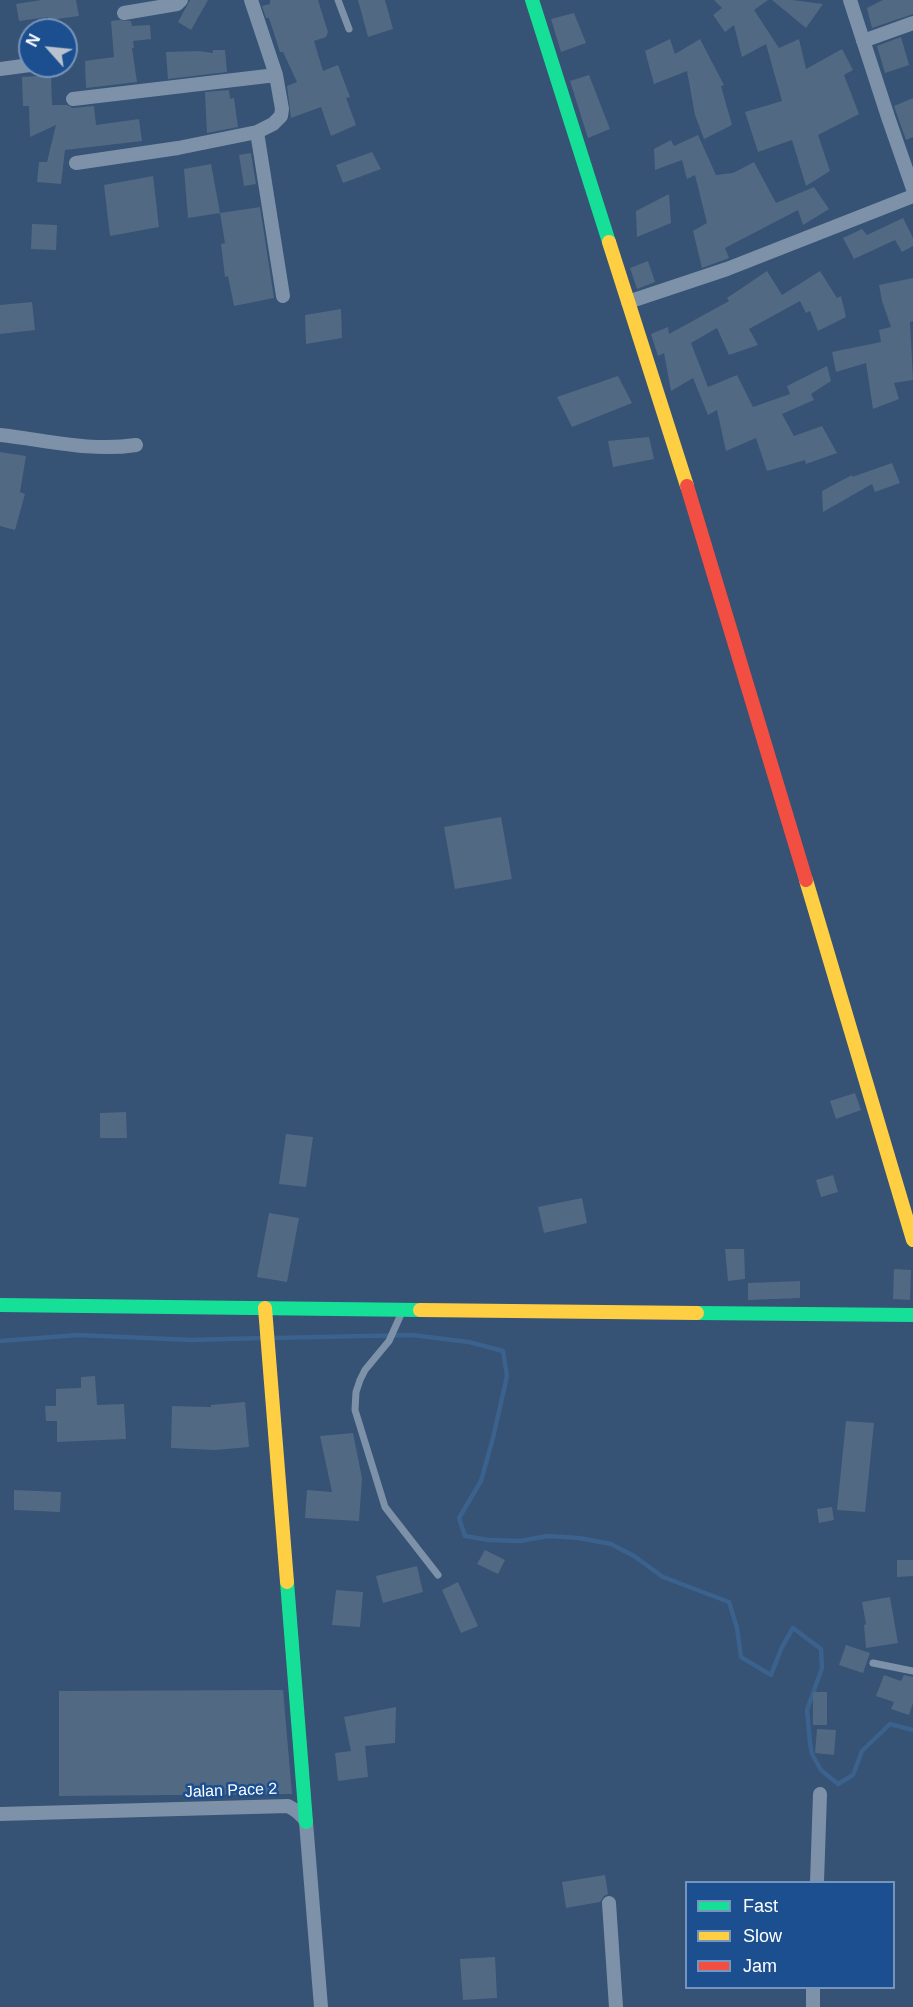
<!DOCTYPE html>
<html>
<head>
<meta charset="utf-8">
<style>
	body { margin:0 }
	#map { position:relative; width:913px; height:2007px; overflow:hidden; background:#365274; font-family:Helvetica,sans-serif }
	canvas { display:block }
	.legend { position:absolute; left:685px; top:1881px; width:210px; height:108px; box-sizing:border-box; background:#1b4f8f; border:2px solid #7695bc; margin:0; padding:8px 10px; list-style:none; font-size:18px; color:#fff }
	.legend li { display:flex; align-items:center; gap:12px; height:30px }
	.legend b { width:30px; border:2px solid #7695bc }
	.north { position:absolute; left:18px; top:18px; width:60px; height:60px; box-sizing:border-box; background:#1b4f8f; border:2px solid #7695bc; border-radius:50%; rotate:297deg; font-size:16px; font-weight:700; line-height:24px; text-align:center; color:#fff }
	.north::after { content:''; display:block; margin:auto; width:21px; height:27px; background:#b9c2ce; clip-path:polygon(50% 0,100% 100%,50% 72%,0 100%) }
</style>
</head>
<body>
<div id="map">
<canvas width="913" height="2007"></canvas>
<ul class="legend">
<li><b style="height:8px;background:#16e098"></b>Fast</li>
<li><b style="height:8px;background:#ffcf43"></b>Slow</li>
<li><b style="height:8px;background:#f24e42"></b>Jam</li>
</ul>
<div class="north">N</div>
</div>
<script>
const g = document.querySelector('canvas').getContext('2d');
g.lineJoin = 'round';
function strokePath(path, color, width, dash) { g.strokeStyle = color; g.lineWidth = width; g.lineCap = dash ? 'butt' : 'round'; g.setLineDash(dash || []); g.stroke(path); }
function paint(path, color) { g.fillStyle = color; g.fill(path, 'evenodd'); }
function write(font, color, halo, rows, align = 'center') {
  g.font = font + ' Helvetica,sans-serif'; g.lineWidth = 5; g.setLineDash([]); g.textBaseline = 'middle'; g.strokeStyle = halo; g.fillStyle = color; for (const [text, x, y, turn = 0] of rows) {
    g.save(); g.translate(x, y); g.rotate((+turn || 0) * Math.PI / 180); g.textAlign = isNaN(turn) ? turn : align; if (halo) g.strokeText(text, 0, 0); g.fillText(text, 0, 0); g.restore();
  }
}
strokePath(new Path2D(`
	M 272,1338 L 412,1335 L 469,1342 L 503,1351 L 507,1376 L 493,1438 L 481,1481 L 459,1518 L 465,1536 L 488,1540 L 520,1541 L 548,1536 L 579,1538 L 611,1544 L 634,1556 L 663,1577 L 729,1602 L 737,1628 L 741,1657 L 771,1675 L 782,1647 L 793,1628 L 821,1649 L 822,1668 L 807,1710 L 810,1743 L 812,1754 L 821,1770 L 838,1784 L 853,1775 L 862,1751 L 890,1724 L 913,1730
	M 0,1341 L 78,1335 L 192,1340 L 264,1338`), '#3b618d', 4.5);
paint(new Path2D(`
	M 42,0 L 76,0 L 79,16 L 49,20 L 48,17 L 19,21 L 16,4 Z
	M 190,0 L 208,0 L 191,30 L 178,22 Z
	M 270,0 L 318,0 L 328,32 L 326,37 L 314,41 L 323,71 L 338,65 L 350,97 L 346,98 L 356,125 L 331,136 L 321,107 L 291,118 L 287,86 L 297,82 L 283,52 L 280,52 L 269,18 L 266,18 L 262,6 L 270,4 Z
	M 358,0 L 385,0 L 393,29 L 368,37 Z
	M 714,0 L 768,0 L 754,10 L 779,48 L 799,39 L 806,69 L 842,49 L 853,70 L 844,75 L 859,114 L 818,135 L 830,171 L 806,186 L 792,140 L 758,152 L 745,112 L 782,101 L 766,44 L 742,57 L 734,25 L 725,32 L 713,15 L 722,8 Z
	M 772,0 L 792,0 L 823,4 L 806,28 Z
	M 883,0 L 913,0 L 913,14 L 872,28 L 867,8 Z
	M 574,13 L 586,43 L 561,52 L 551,19 Z
	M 119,20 L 131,21 L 132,26 L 150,25 L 151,39 L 133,41 L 134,48 L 132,48 L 137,82 L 86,88 L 85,61 L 114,57 L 111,21 Z
	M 901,37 L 909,65 L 885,73 L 877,46 Z
	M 670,39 L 675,54 L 700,39 L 724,85 L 721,86 L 732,125 L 704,139 L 695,115 L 687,71 L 654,84 L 645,51 Z
	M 213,50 L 225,50 L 227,72 L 168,79 L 166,52 L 199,51 L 213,53 Z
	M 51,75 L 52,105 L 67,105 L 73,108 L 94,106 L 96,125 L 139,119 L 142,141 L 65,150 L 61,184 L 37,182 L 39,162 L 47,162 L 56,125 L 30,137 L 29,106 L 23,106 L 22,77 Z
	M 589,75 L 610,129 L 588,138 L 570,81 Z
	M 229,90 L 230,99 L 234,98 L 238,127 L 207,133 L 205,92 Z
	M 913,98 L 913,137 L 906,140 L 894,106 Z
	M 698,135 L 716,175 L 733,173 L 754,162 L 776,203 L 814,187 L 829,209 L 803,225 L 798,210 L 725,248 L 729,258 L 702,268 L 693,231 L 707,223 L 695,175 L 687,179 L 682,160 L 655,170 L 654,149 L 671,140 L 674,146 Z
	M 372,152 L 381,169 L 343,183 L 336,165 Z
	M 251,153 L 256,184 L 244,186 L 239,155 Z
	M 211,164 L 220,213 L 188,218 L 184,169 Z
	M 153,176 L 159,227 L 110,236 L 104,185 Z
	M 669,194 L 671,223 L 637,237 L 636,211 Z
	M 260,207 L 274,298 L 234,306 L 228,276 L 225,277 L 221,244 L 225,243 L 220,213 Z
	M 903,218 L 913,238 L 913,246 L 902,252 L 895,240 L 854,259 L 843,238 L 862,229 L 867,235 Z
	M 32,224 L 57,225 L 56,250 L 31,249 Z
	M 648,261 L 655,282 L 637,289 L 630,268 Z
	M 767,271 L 782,295 L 820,271 L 837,298 L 841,296 L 846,317 L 818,331 L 810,311 L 806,313 L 800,301 L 749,329 L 758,345 L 729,355 L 717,328 L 691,343 L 708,387 L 737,375 L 753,407 L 790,394 L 787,386 L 827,366 L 831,381 L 811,394 L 814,400 L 782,414 L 794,436 L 822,426 L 837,453 L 806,464 L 805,460 L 767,471 L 756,438 L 726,451 L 717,410 L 708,415 L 693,378 L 671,391 L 664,353 L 658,356 L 651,334 L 668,327 L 669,334 L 729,301 L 727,298 Z
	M 913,278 L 913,321 L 910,322 L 913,380 L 894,383 L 899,399 L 873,409 L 866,363 L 836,372 L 832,352 L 881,342 L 879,330 L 891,327 L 882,301 L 879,285 Z
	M 32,302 L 35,330 L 0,334 L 0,305 Z
	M 341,309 L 342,338 L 306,344 L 305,315 Z
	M 618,376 L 632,403 L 572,427 L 557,397 Z
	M 649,437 L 654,459 L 613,467 L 608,441 Z
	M 0,452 L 26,456 L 20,492 L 25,494 L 15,530 L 0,526 Z
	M 892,463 L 900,483 L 875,492 L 872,484 L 823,512 L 822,491 L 852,475 L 852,477 Z
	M 501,817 L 512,879 L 455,889 L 444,827 Z
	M 855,1093 L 861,1110 L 836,1119 L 830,1101 Z
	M 126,1112 L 127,1138 L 100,1138 L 100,1113 Z
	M 286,1134 L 313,1137 L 306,1187 L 279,1184 Z
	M 833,1175 L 838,1192 L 821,1197 L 816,1180 Z
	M 582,1198 L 587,1223 L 544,1233 L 538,1207 Z
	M 269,1213 L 299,1218 L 287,1282 L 257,1277 Z
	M 725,1249 L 744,1249 L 745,1279 L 728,1281 Z
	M 894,1269 L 911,1270 L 910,1300 L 893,1299 Z
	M 800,1281 L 800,1298 L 748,1300 L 748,1283 Z
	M 95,1376 L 97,1405 L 124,1404 L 126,1439 L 57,1442 L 57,1421 L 46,1421 L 45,1406 L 56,1406 L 56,1389 L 81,1388 L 81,1377 Z
	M 245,1402 L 249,1447 L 215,1450 L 171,1448 L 172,1406 L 211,1407 L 211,1405 Z
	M 846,1421 L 874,1423 L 865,1512 L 837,1510 Z
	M 353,1433 L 362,1478 L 359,1521 L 305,1518 L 307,1490 L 332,1492 L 320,1436 Z
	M 14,1490 L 61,1492 L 60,1512 L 14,1510 Z
	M 832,1507 L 834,1520 L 819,1523 L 817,1509 Z
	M 485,1550 L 505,1560 L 498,1574 L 477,1564 Z
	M 897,1560 L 913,1560 L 913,1576 L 897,1577 Z
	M 417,1566 L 423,1592 L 383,1603 L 376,1576 Z
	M 458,1582 L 478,1626 L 461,1633 L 442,1590 Z
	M 336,1590 L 363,1592 L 360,1627 L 332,1625 Z
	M 890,1597 L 898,1643 L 866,1648 L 864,1625 L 866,1624 L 862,1602 Z
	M 846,1645 L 870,1653 L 863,1673 L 839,1665 Z
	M 884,1675 L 901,1681 L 904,1675 L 913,1677 L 913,1703 L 909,1715 L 891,1709 L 894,1702 L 876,1696 Z
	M 283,1690 L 292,1794 L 59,1796 L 59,1691 Z
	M 813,1692 L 827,1692 L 827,1725 L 813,1725 Z
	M 396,1707 L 395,1743 L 365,1746 L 368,1777 L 338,1781 L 335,1753 L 351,1751 L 344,1717 Z
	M 817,1729 L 836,1730 L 834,1755 L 815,1753 Z
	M 605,1875 L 608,1894 L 604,1896 L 600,1902 L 566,1908 L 562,1882 Z
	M 495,1957 L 497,1998 L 463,2000 L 460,1959 Z`), '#526984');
strokePath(new Path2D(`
	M 338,0 L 349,29
	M 402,1312 L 389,1341 L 365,1370 L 360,1380 L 356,1392 L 355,1410 L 385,1507 L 438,1575
	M 873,1663 L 913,1671`), '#7d92a8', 7);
strokePath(new Path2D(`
	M 850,0 L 888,117 L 913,189
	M 124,13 L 177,4 L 181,0
	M 863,41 L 913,23
	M 0,69 L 30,65
	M 73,99 L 276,75
	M 257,132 L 283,296
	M 76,163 L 178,148 L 257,132 L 273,124 L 281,116 L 282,109 L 276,75 L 251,0
	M 628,302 L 727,269 L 913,196
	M 0,435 C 46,440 90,452 136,445
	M 0,1814 L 288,1806 C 296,1810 302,1814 306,1822 L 321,2007
	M 817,1882 L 820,1794
	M 609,1903 L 616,2007
	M 813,1988 L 813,2007`), '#7d92a8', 14);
strokePath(new Path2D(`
	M 532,0 L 609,242
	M 0,1305 L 420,1310
	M 697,1313 L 913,1315
	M 287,1582 L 306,1822`), '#16e098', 14);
strokePath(new Path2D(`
	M 609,242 L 687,486
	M 806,880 L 913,1240
	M 265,1308 L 287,1582
	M 420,1310 L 697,1313`), '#ffcf43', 14);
strokePath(new Path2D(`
	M 687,486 L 806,880`), '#f24e42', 14);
write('16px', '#fff', '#1b4f8f', [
	["Jalan Pace 2",231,1791,-2]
]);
</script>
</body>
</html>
